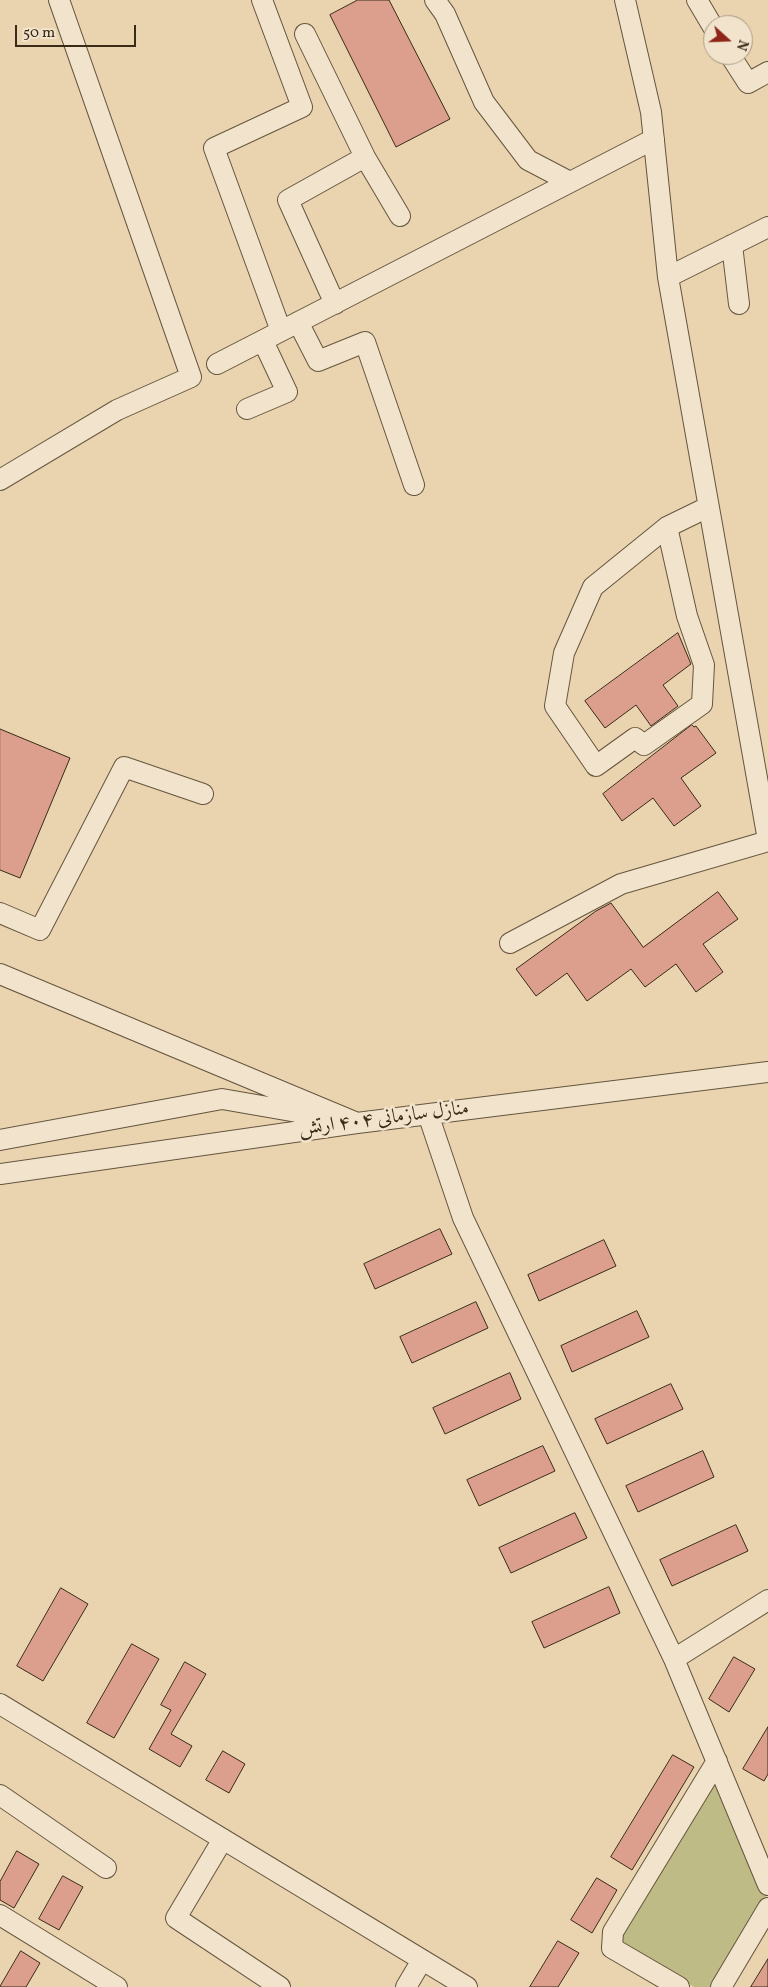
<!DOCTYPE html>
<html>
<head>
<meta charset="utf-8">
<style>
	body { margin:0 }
	#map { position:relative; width:768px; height:1987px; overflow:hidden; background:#ead4b0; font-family:Vollkorn,serif }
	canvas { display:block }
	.north { position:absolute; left:703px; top:15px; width:50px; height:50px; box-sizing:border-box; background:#f1e3cc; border:1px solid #a79984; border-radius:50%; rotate:110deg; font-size:14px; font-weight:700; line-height:20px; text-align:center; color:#392b18 }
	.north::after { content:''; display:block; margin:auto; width:18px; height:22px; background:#8f2418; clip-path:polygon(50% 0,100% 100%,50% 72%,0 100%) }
	.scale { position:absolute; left:15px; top:25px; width:121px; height:22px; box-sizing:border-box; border:2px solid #392b18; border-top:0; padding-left:6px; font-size:15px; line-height:18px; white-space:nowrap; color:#392b18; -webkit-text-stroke:4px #f1e3cc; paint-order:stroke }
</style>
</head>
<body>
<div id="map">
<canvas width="768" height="1987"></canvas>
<div class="north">N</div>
<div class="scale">50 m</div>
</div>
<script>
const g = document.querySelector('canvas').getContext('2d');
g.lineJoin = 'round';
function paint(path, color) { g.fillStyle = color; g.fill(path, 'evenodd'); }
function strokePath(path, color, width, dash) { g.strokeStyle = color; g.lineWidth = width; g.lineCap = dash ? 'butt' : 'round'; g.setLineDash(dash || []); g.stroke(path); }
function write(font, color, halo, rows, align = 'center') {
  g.font = font + ' Vollkorn,Amiri,serif'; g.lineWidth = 5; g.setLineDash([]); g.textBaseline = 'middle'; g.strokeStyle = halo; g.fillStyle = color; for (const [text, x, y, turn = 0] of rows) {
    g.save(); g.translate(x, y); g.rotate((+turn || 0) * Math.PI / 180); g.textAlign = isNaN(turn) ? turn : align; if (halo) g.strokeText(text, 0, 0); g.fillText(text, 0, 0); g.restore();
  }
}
paint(new Path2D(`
	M 717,1781 L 766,1896 L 713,1987 L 694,1987 L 620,1940 Z`), '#bfbb86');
const building = new Path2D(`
	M 358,0 L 389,0 L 450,119 L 396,147 L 330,15 Z
	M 678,633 L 691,664 L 663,685 L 678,706 L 651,726 L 636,705 L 605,728 L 585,701 Z
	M 692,725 L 694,727 L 696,726 L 716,753 L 681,778 L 701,806 L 674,826 L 653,798 L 622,821 L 603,794 Z
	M 0,729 L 70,758 L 20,878 L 0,870 Z
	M 718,892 L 738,919 L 703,944 L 723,972 L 696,992 L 676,964 L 645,987 L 631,969 L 587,1001 L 567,973 L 536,996 L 516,969 L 596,911 L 611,903 L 643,947 Z
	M 440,1229 L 452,1254 L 375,1289 L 364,1264 Z
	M 604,1240 L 616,1266 L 539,1301 L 528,1275 Z
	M 476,1302 L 488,1328 L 412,1363 L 400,1337 Z
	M 637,1311 L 649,1337 L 572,1372 L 561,1346 Z
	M 510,1373 L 521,1399 L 445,1434 L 433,1408 Z
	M 671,1384 L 683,1409 L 607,1444 L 595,1419 Z
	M 543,1446 L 555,1471 L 479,1506 L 467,1480 Z
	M 703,1451 L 714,1477 L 638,1512 L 626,1486 Z
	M 575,1513 L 587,1538 L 511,1573 L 499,1548 Z
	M 736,1525 L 748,1551 L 672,1586 L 660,1560 Z
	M 609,1587 L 620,1613 L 544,1648 L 532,1622 Z
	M 61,1588 L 88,1604 L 43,1681 L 17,1666 Z
	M 132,1644 L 159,1659 L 114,1738 L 87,1723 Z
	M 734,1657 L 755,1669 L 729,1712 L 709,1699 Z
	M 185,1662 L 206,1674 L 171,1734 L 192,1746 L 180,1767 L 149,1749 L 171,1710 L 161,1705 Z
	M 768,1727 L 768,1774 L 764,1781 L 743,1769 Z
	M 223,1751 L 245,1764 L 229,1793 L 206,1780 Z
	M 673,1755 L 694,1767 L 632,1870 L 611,1857 Z
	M 17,1851 L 39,1864 L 14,1908 L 0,1900 L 0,1882 Z
	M 63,1876 L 83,1887 L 59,1930 L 39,1919 Z
	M 597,1878 L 617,1890 L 592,1933 L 571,1920 Z
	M 558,1941 L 579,1953 L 558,1987 L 530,1987 Z
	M 21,1951 L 40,1963 L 26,1987 L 0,1987 Z
	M 768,1959 L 768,1987 L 751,1987 Z`);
paint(building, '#dc9f8d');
strokePath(building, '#392b18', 1);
const minor = new Path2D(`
	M 262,0 L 302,107 L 214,148 L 281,331
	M 435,0 L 445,14 L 484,102 L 528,160 L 570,182
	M 625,0 L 651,112 L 668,277 L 768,840
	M 697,0 L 713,27
	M 305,34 L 365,157 L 288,200 L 335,304
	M 730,55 L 748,83 L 768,72
	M 365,157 L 400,216
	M 732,245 L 739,304
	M 668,277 L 768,227
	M 298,322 L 318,361 L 365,342 L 414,485
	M 217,364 L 654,139
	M 247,409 L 287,392 L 263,341
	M 0,480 L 117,410 L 191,377 L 59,0
	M 667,527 L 687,616 L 704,665 L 702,704 L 644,745 L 635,738 L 596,766 L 555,706 L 564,653 L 593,587 L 667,527 L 708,507
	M 0,913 L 40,930 L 124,767 L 203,794
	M 510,943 L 621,884 L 768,841
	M 0,974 L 357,1123
	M 428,1114 L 463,1218 L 674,1659 L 768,1885
	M 0,1140 L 222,1099 L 320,1116
	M 0,1174 L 357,1123 L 768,1072
	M 674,1659 L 768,1600
	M 0,1704 L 467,1987
	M 0,1795 L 106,1868
	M 223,1839 L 176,1918 L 280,1987
	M 0,1915 L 117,1987
	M 406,1987 L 422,1960
	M 679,1987 L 612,1948 L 613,1932 L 717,1761
	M 721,1987 L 768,1908`);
strokePath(minor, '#65553e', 22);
strokePath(minor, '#f1e3cc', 20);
write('20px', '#392b18', '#f1e3cc', [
	["منازل سازمانی ۴۰۴ ارتش",384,1120,-7]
]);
</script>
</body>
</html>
